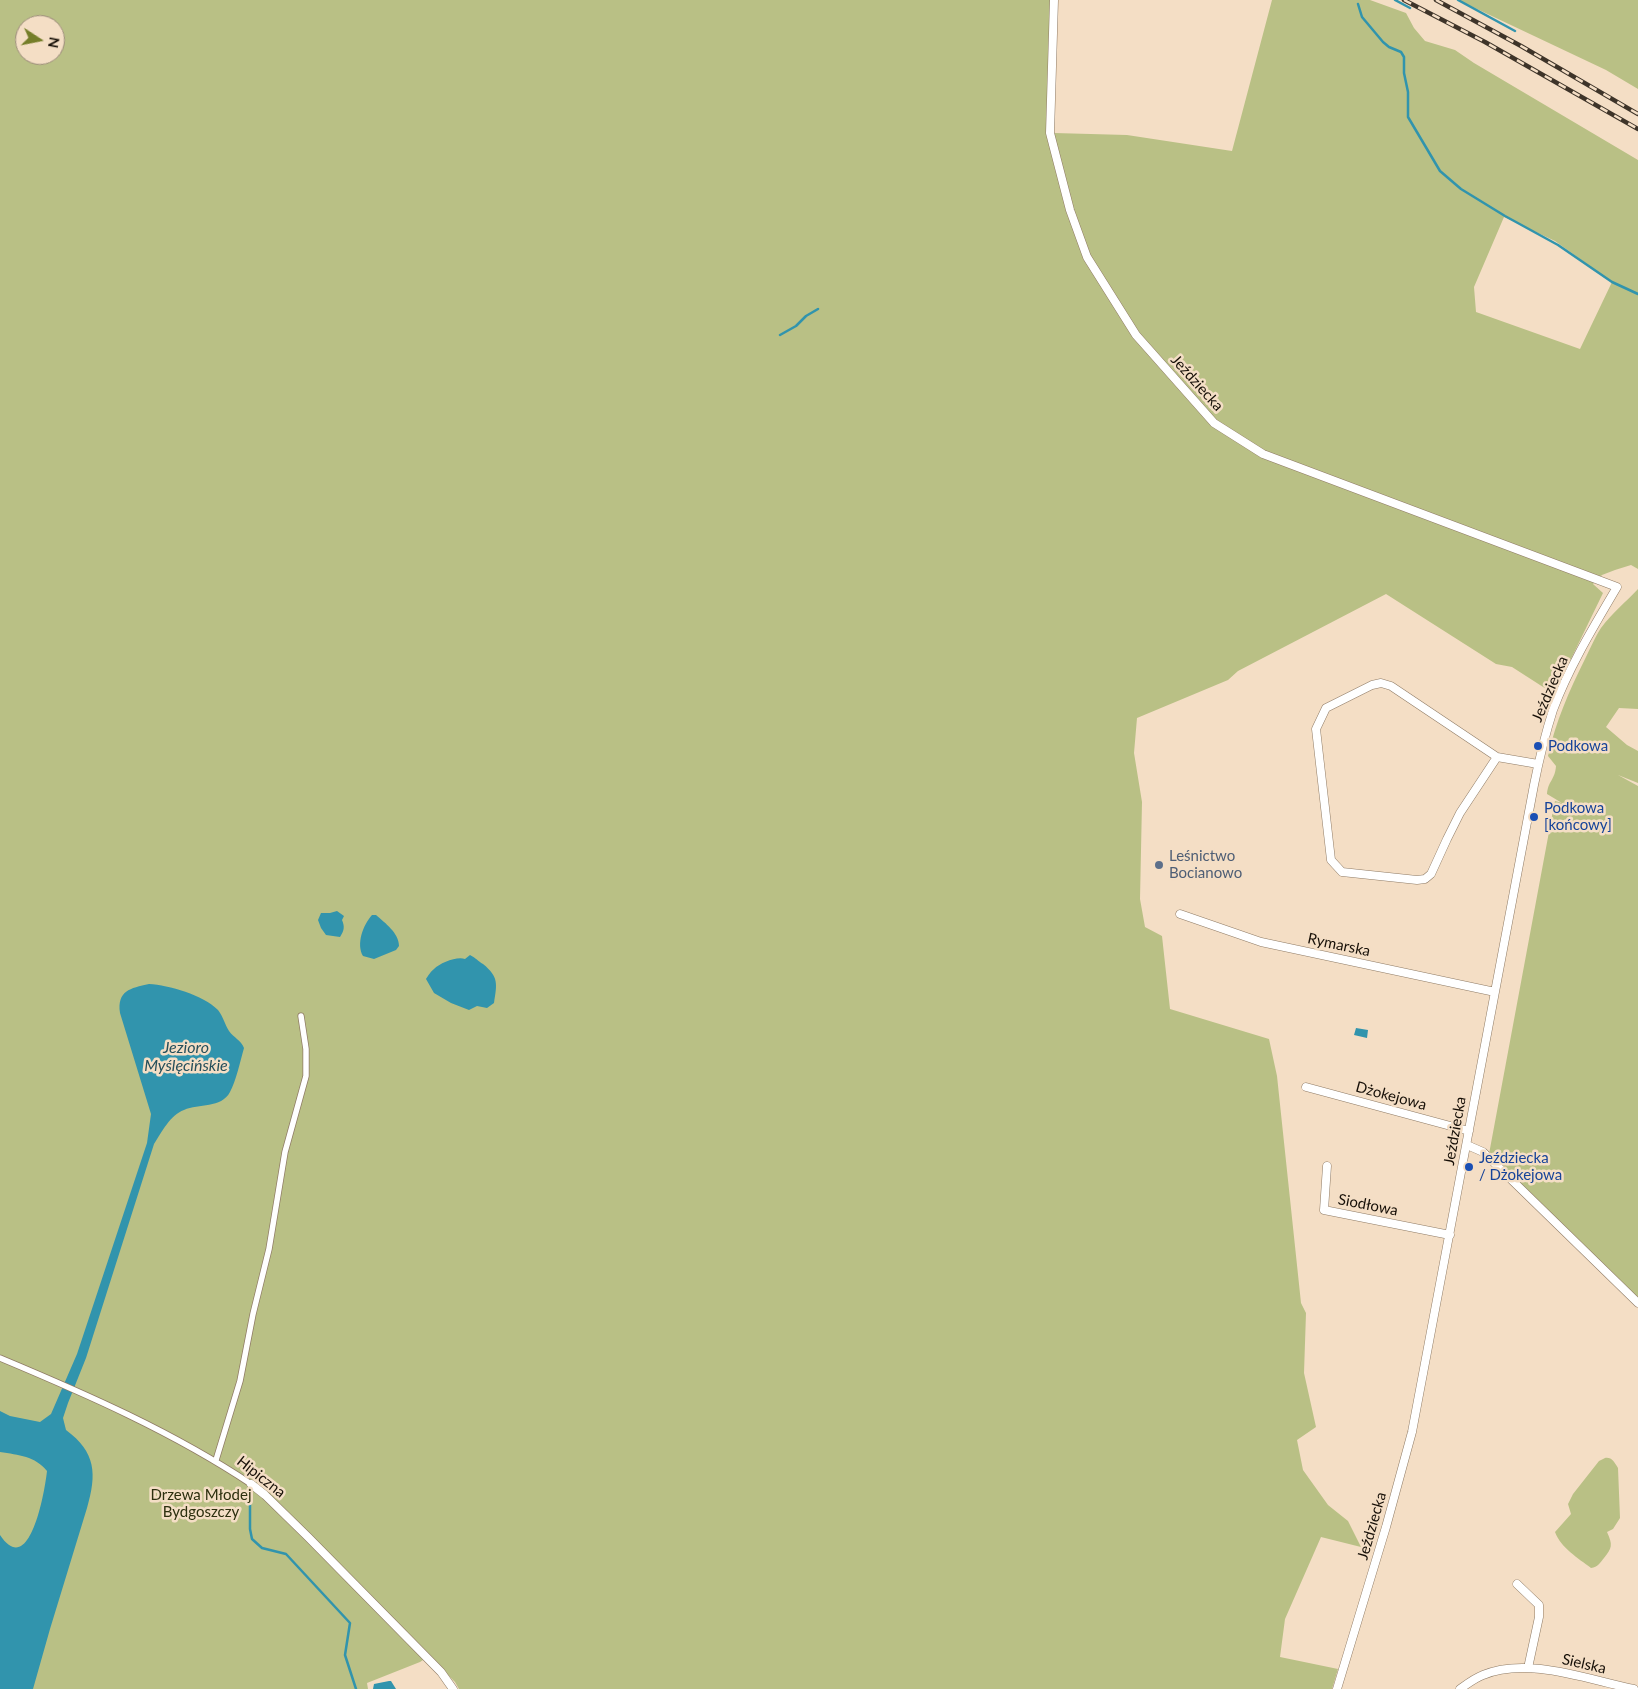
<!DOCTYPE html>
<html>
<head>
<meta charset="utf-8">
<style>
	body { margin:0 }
	#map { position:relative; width:1638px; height:1689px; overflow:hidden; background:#f4dec5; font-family:Lato,sans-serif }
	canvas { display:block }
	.north { position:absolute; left:15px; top:15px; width:50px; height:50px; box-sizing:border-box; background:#f4dec5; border:1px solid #9b8b79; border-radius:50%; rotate:101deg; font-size:14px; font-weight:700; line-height:20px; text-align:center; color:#160f07 }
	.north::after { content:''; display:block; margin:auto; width:18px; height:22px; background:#757e29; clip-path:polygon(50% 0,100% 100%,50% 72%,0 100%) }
</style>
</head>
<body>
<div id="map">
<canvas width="1638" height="1689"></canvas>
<div class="north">N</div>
</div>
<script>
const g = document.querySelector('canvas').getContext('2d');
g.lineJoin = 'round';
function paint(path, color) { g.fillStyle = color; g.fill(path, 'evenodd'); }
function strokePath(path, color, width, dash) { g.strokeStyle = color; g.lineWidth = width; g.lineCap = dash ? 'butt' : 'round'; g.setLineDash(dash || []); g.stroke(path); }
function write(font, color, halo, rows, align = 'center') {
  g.font = font + ' Lato,sans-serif'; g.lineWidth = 5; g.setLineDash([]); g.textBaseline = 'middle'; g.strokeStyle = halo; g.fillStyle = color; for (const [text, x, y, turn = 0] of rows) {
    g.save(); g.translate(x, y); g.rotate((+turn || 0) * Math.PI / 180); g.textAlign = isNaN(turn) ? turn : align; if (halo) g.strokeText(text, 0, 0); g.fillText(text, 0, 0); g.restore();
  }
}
paint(new Path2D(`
	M 0,0 L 1057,0 L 1054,133 L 1127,135 L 1232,151 L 1272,0 L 1370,0 L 1406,13 L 1414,28 L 1425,41 L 1455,50 L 1474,63 L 1638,160 L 1638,569 L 1631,565 L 1615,570 L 1602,575 L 1593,584 L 1603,593 L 1554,694 L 1512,667 L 1496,664 L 1386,594 L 1238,671 L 1228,680 L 1137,718 L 1134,753 L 1142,802 L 1140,899 L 1145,927 L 1162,936 L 1170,1009 L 1269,1039 L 1277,1076 L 1301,1303 L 1306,1313 L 1304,1373 L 1316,1427 L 1297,1440 L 1303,1470 L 1328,1505 L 1348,1521 L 1361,1547 L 1321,1537 L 1285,1619 L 1280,1657 L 1338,1669 L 1332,1689 L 459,1689 L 455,1682 L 429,1656 L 420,1662 L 367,1683 L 368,1689 L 0,1689 ZM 25,25 L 55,25 L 55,55 L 25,55 ZM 1504,217 L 1555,241 L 1612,282 L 1580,349 L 1476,312 L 1474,287 Z
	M 1458,0 L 1638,0 L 1638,89 L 1606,70 Z
	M 1638,589 L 1638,709 L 1619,708 L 1606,727 L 1627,745 L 1638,751 L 1638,783 L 1618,775 L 1638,786 L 1638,1298 L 1489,1154 L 1554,805 L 1555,801 L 1562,803 L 1547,794 C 1548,781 1555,780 1556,766 L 1548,756 C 1556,721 1569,691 1585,659 C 1590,649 1595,637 1601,628 C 1612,613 1626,602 1638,589 Z
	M 1605,1458 C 1612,1457 1614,1462 1618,1468 L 1620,1518 L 1613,1529 L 1607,1532 C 1613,1545 1612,1548 1604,1558 C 1600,1563 1598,1567 1591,1568 C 1578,1558 1561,1548 1555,1532 L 1571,1514 L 1568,1504 L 1573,1494 L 1599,1461 Z`), '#b9c085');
paint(new Path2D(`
	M 337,911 L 344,916 L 342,920 C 345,927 344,931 340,937 L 326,935 L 321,928 L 318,920 L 321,913 L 330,913 Z
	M 372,915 L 376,915 C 385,923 399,933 399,946 L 396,950 L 374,959 L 363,956 C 356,944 363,925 372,915 Z
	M 470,955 C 476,958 478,961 483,964 C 499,977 497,984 494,1003 L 487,1008 L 477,1006 L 469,1010 L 451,1003 L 434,993 L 426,979 C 428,976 431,971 434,969 C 440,963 457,956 465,959 Z
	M 149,984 C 169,985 203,995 218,1010 C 223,1016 225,1025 229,1031 C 234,1038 241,1040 244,1048 C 240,1062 236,1081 230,1092 C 221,1109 199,1103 184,1110 C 170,1115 162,1132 154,1144 L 86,1358 L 68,1403 L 63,1418 L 66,1430 C 96,1452 97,1474 87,1508 L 50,1629 L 33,1689 L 0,1689 L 0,1535 C 30,1580 45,1490 47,1471 C 35,1456 19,1455 0,1452 L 0,1411 L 10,1416 L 40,1422 L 51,1414 L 77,1354 L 147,1143 L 151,1114 L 120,1013 C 117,991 130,988 149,984 Z
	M 1356,1028 L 1368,1030 L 1367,1038 L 1354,1035 Z
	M 389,1681 L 391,1681 L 396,1689 L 373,1689 L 374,1684 Z`), '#3194ad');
strokePath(new Path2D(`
	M 1395,0 L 1410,8
	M 1458,0 L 1515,31
	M 1358,4 L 1362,17 L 1383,42 L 1389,47 L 1401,52 L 1404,57 L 1404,73 L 1408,92 L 1408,117 L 1440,171 L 1461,189 L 1505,216 L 1558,245 L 1612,282 L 1638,294
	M 780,335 L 796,326 L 806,316 L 818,309
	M 250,1504 L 250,1529 L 252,1539 L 262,1548 L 286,1554 L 350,1623 L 345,1655 L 356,1689`), '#3194ad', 2.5);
const pedestrian = new Path2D(`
	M 0,1358 C 86,1394 173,1432 251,1484
	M 216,1460 L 240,1381 L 253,1314 L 269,1249 L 285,1152 L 306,1076 L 306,1049 L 301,1016`);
const minor = new Path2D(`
	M 1054,0 L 1050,133 L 1070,210 L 1087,257 L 1136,335 L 1152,353 L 1214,423 L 1263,454 L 1617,587 C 1594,626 1569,667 1553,710 C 1545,735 1539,760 1534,785 L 1412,1432 L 1386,1527 L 1337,1689
	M 1497,757 L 1391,686 L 1381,683 L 1372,685 L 1326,708 L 1316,729 L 1331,860 L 1342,872 L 1417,880 L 1425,879 L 1431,874 L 1447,839 L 1460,813 L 1497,757 L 1538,764
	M 1180,914 L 1261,942 L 1495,992
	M 1306,1087 L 1469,1131
	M 1467,1145 L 1483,1152 L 1638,1303
	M 1327,1166 L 1324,1210 L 1450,1235
	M 251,1484 L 265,1495 L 308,1537 L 441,1672 L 453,1689
	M 1517,1584 L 1539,1605 L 1539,1617 L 1528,1668
	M 1460,1689 C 1467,1684 1475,1678 1483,1675 C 1527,1656 1589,1680 1634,1689`);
strokePath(pedestrian, '#8f7b65', 7);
strokePath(minor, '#8f7b65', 9);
strokePath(pedestrian, '#fff', 5.5);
strokePath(minor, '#fff', 8);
const rail = new Path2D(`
	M 1404,0 L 1485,42 L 1638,129
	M 1436,0 L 1521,46 L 1638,114`);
strokePath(rail, '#3e3429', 4.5);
strokePath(rail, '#f4dec5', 2.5, [8]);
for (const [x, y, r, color] of [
	[1538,746,5,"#1a4fb4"],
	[1534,817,5,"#1a4fb4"],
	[1159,865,5,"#5c6f8a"],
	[1469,1167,5,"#1a4fb4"]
]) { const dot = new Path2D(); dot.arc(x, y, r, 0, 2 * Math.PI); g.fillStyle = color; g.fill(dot); strokePath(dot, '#f4dec5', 2); }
write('15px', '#160f07', '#f4dec5', [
	["Jeździecka",1197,383,48],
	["Jeździecka",1550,689,-67],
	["Rymarska",1339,945,12],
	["Dżokejowa",1391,1096,15],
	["Jeździecka",1455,1131,-80],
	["Siodłowa",1368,1205,11],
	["Hipiczna",261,1477,38],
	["Jeździecka",1372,1526,-74],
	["Sielska",1584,1664,13]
]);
write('15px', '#164399', '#f4dec5', [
	["Podkowa",1548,746],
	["Podkowa",1544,808],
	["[końcowy]",1544,825],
	["Jeździecka",1479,1158],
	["/ Dżokejowa",1479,1175]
], 'left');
write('15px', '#4e5e75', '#f4dec5', [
	["Leśnictwo",1169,856],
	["Bocianowo",1169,873]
], 'left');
write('15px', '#2c2f0e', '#f4dec5', [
	["Drzewa Młodej",201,1495],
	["Bydgoszczy",201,1512]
]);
write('italic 16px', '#254f5b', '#f4dec5', [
	["Jezioro",186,1048],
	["Myślęcińskie",186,1066]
]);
</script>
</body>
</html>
